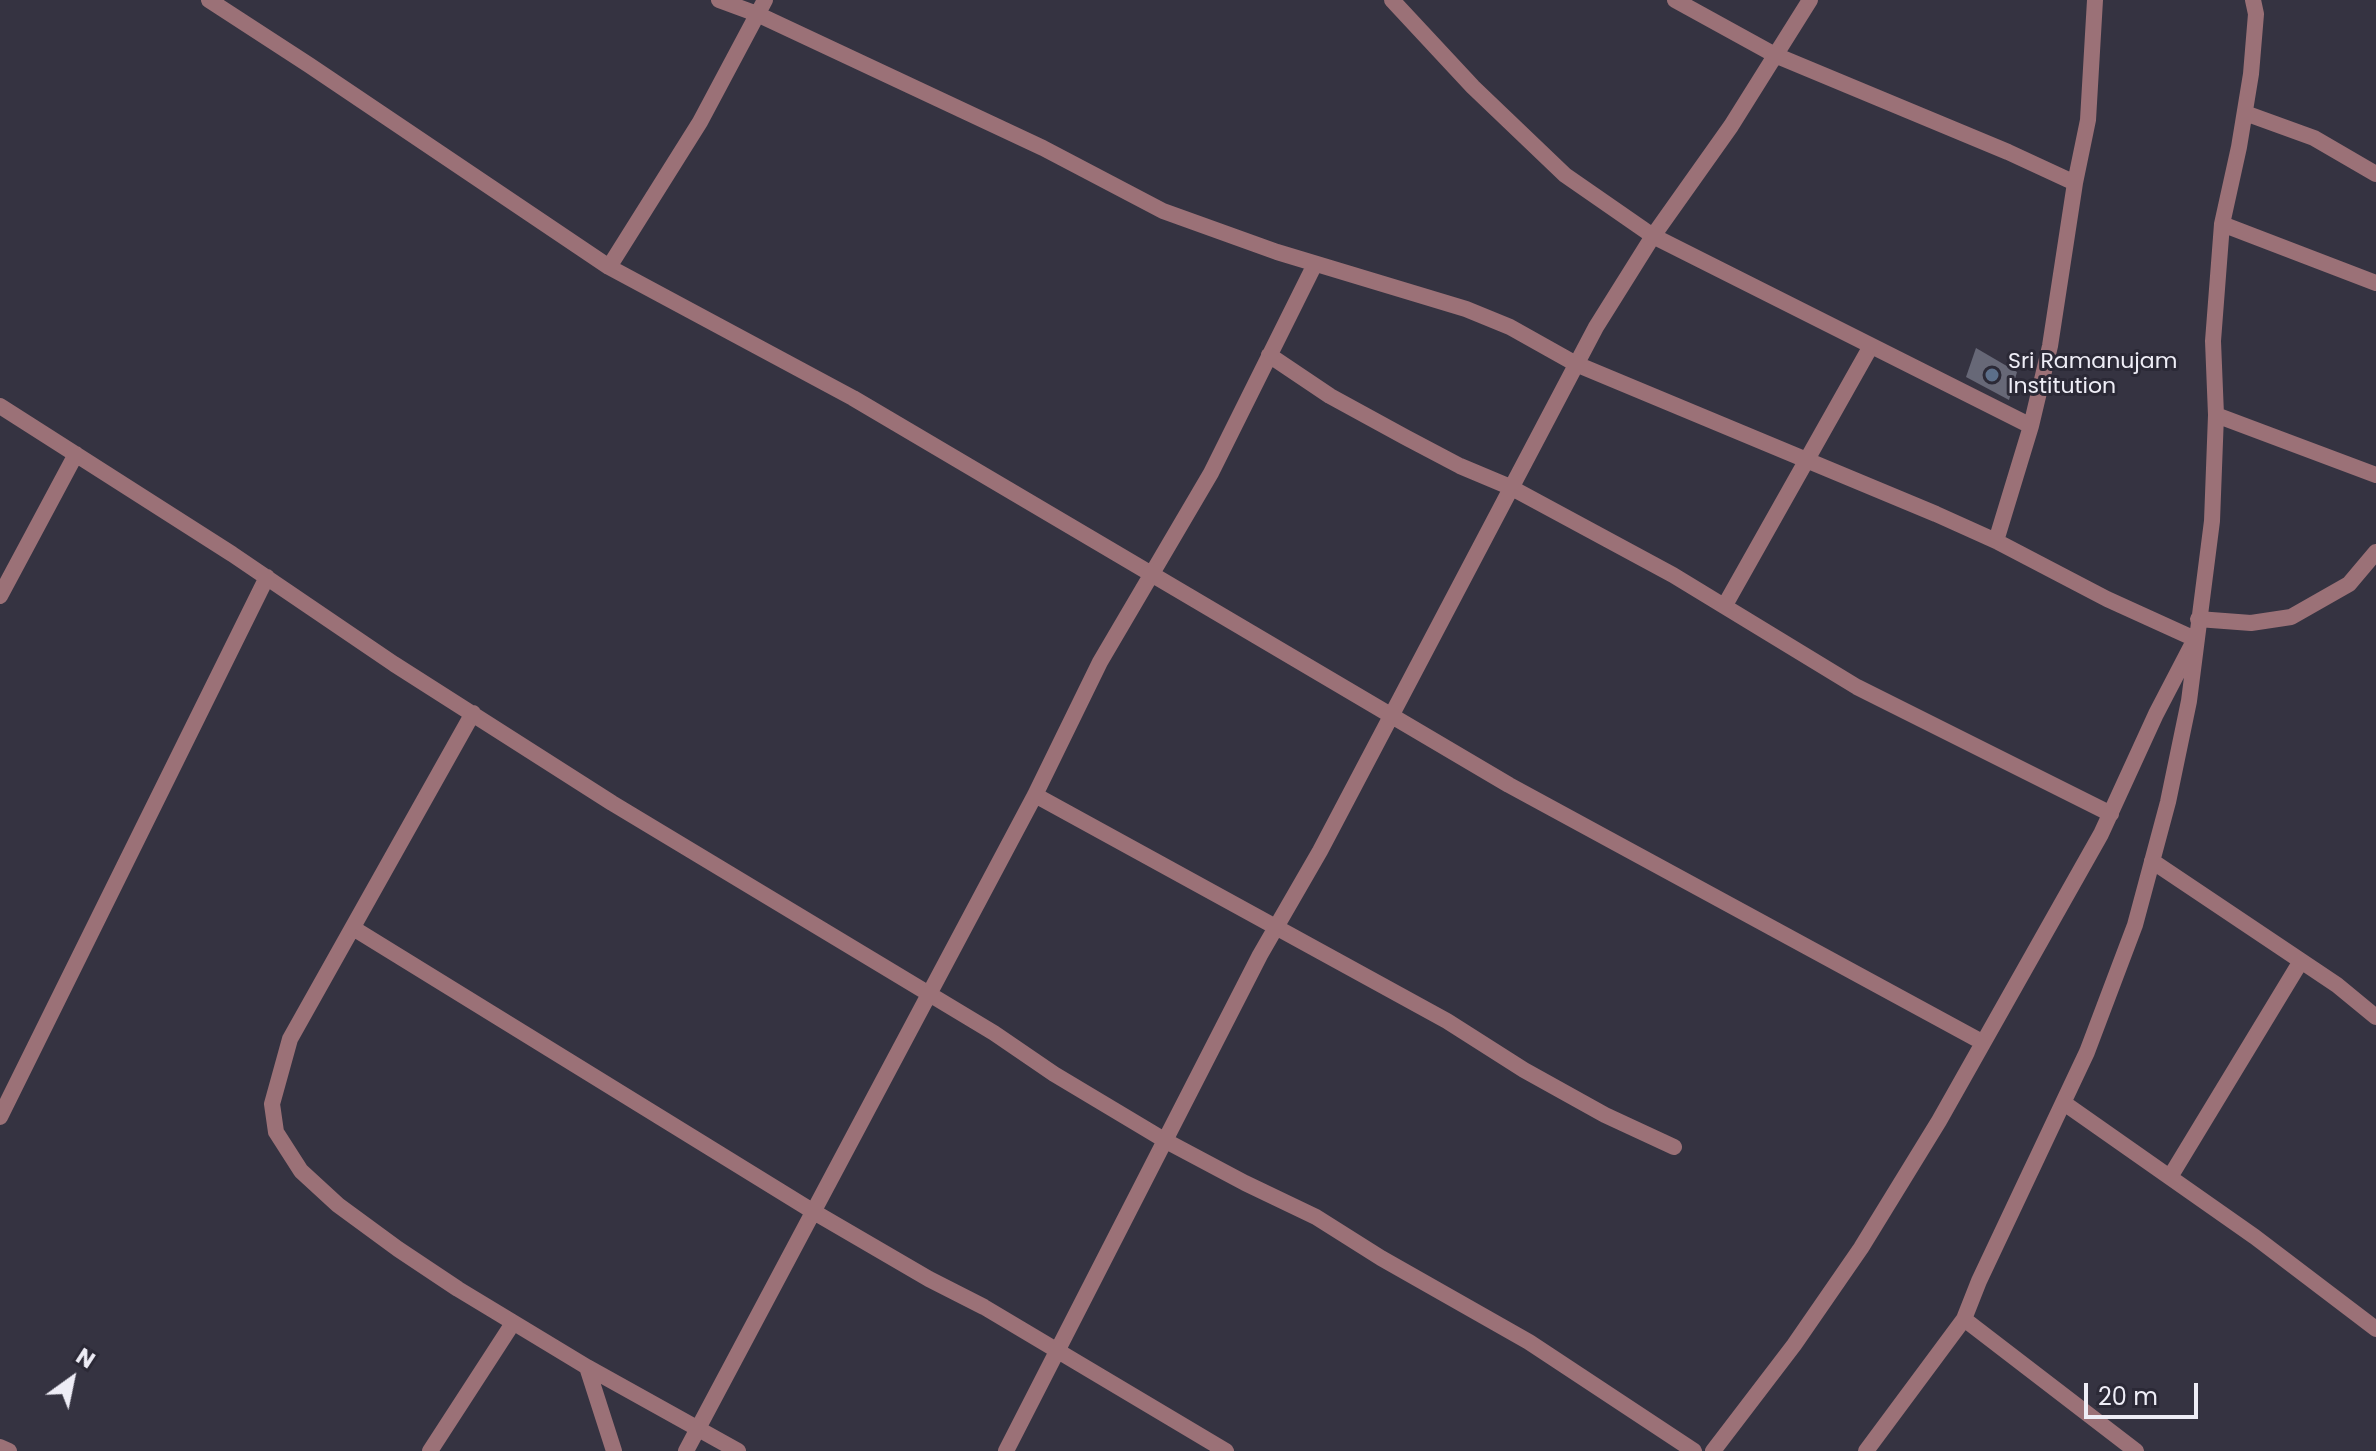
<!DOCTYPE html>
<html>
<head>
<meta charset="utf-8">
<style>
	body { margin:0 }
	#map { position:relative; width:2376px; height:1451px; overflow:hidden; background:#353341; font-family:Poppins,sans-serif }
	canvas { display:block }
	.north { position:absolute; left:32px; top:1339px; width:80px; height:80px; -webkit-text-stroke:6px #2b2936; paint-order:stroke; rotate:33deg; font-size:22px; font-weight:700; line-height:32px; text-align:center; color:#eeedf6 }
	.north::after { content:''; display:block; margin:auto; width:28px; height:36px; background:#eeedf6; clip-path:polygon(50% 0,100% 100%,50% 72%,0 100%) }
	.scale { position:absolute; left:2084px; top:1383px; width:114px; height:36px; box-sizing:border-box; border:4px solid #eeedf6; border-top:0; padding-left:10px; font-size:24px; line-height:28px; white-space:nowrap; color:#eeedf6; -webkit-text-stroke:6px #2b2936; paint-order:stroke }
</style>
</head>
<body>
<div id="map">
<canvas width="2376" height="1451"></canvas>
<div class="north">N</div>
<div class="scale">20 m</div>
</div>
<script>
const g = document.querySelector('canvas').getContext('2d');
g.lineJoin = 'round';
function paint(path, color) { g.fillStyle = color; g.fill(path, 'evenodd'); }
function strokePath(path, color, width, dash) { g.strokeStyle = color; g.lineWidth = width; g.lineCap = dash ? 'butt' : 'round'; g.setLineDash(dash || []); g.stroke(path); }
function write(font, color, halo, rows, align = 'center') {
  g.font = font + ' Poppins,sans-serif'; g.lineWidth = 6; g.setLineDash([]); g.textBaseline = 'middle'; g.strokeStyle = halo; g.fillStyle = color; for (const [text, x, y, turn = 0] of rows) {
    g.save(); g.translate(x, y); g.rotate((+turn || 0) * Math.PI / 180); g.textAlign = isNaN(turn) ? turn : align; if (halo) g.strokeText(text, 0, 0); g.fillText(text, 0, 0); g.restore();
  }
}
paint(new Path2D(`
	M 1976,348 L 2017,372 L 2009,400 L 1966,377 Z`), '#676877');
strokePath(new Path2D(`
	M 209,0 L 309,65 L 609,267 L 853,398 L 1509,785 L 1982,1042
	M 719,0 L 757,14 L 1043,148 L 1163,211 L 1277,252 L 1466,309 L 1510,327 L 1576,364 L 1936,514 L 1996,541 L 2107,599 L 2195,639 L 2156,714 L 2101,834 L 1939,1121 L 1861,1248 L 1794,1345 L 1713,1451
	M 1392,0 L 1473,87 L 1565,175 L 1653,236 L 2031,426
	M 1675,0 L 1775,55 L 2008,152 L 2075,183
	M 2245,113 L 2314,138 L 2376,174
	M 2222,224 L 2376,283
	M 609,267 L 700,122 L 765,0
	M 1269,355 L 1330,396 L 1405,437 L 1460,466 L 1510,487 L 1673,575 L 1857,687 L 2111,814
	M 0,406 L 232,554 L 394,664 L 612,803 L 994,1033 L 1054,1074 L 1166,1141 L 1245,1183 L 1316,1217 L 1381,1258 L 1529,1342 L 1694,1451
	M 2216,415 L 2376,475
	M 1996,541 L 2031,426 L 2050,346 L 2075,183 L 2088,120 L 2095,0
	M 0,596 L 76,454
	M 1725,605 L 1871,346
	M 2198,619 L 2251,623 L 2291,617 L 2349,584 L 2376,552
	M 473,713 L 290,1039 L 272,1104 L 276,1132 L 301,1171 L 338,1205 L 398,1249 L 458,1289 L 587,1367 L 738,1451
	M 1035,795 L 1447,1021 L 1524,1070 L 1605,1115 L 1674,1147
	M 2152,861 L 2337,985 L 2376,1017
	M 353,928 L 814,1212 L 929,1279 L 984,1307 L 1226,1451
	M 2064,1103 L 2255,1237 L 2376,1329
	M 0,1117 L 267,577
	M 2170,1177 L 2301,961
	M 1964,1319 L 2136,1451
	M 587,1367 L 614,1451
	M 0,1447 L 9,1451
	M 430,1451 L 513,1323
	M 686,1451 L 1035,795 L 1100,662 L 1211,473 L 1315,264
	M 1006,1451 L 1260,955 L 1320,851 L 1596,327 L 1653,236 L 1731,126 L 1810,0
	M 1866,1451 L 1964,1319 L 1979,1281 L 2087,1052 L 2135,925 L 2168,802 L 2189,701 L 2212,521 L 2216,415 L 2213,341 L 2222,224 L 2239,147 L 2251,74 L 2256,14 L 2253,0`), '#9b7177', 16);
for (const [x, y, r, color] of [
	[1992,375,8,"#5c6f8a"]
]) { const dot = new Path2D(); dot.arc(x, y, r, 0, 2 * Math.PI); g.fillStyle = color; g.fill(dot); strokePath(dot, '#2b2936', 3); }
write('22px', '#eeedf6', '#2b2936', [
	["Sri Ramanujam",2008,362],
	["Institution",2008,387]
], 'left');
</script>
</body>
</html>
